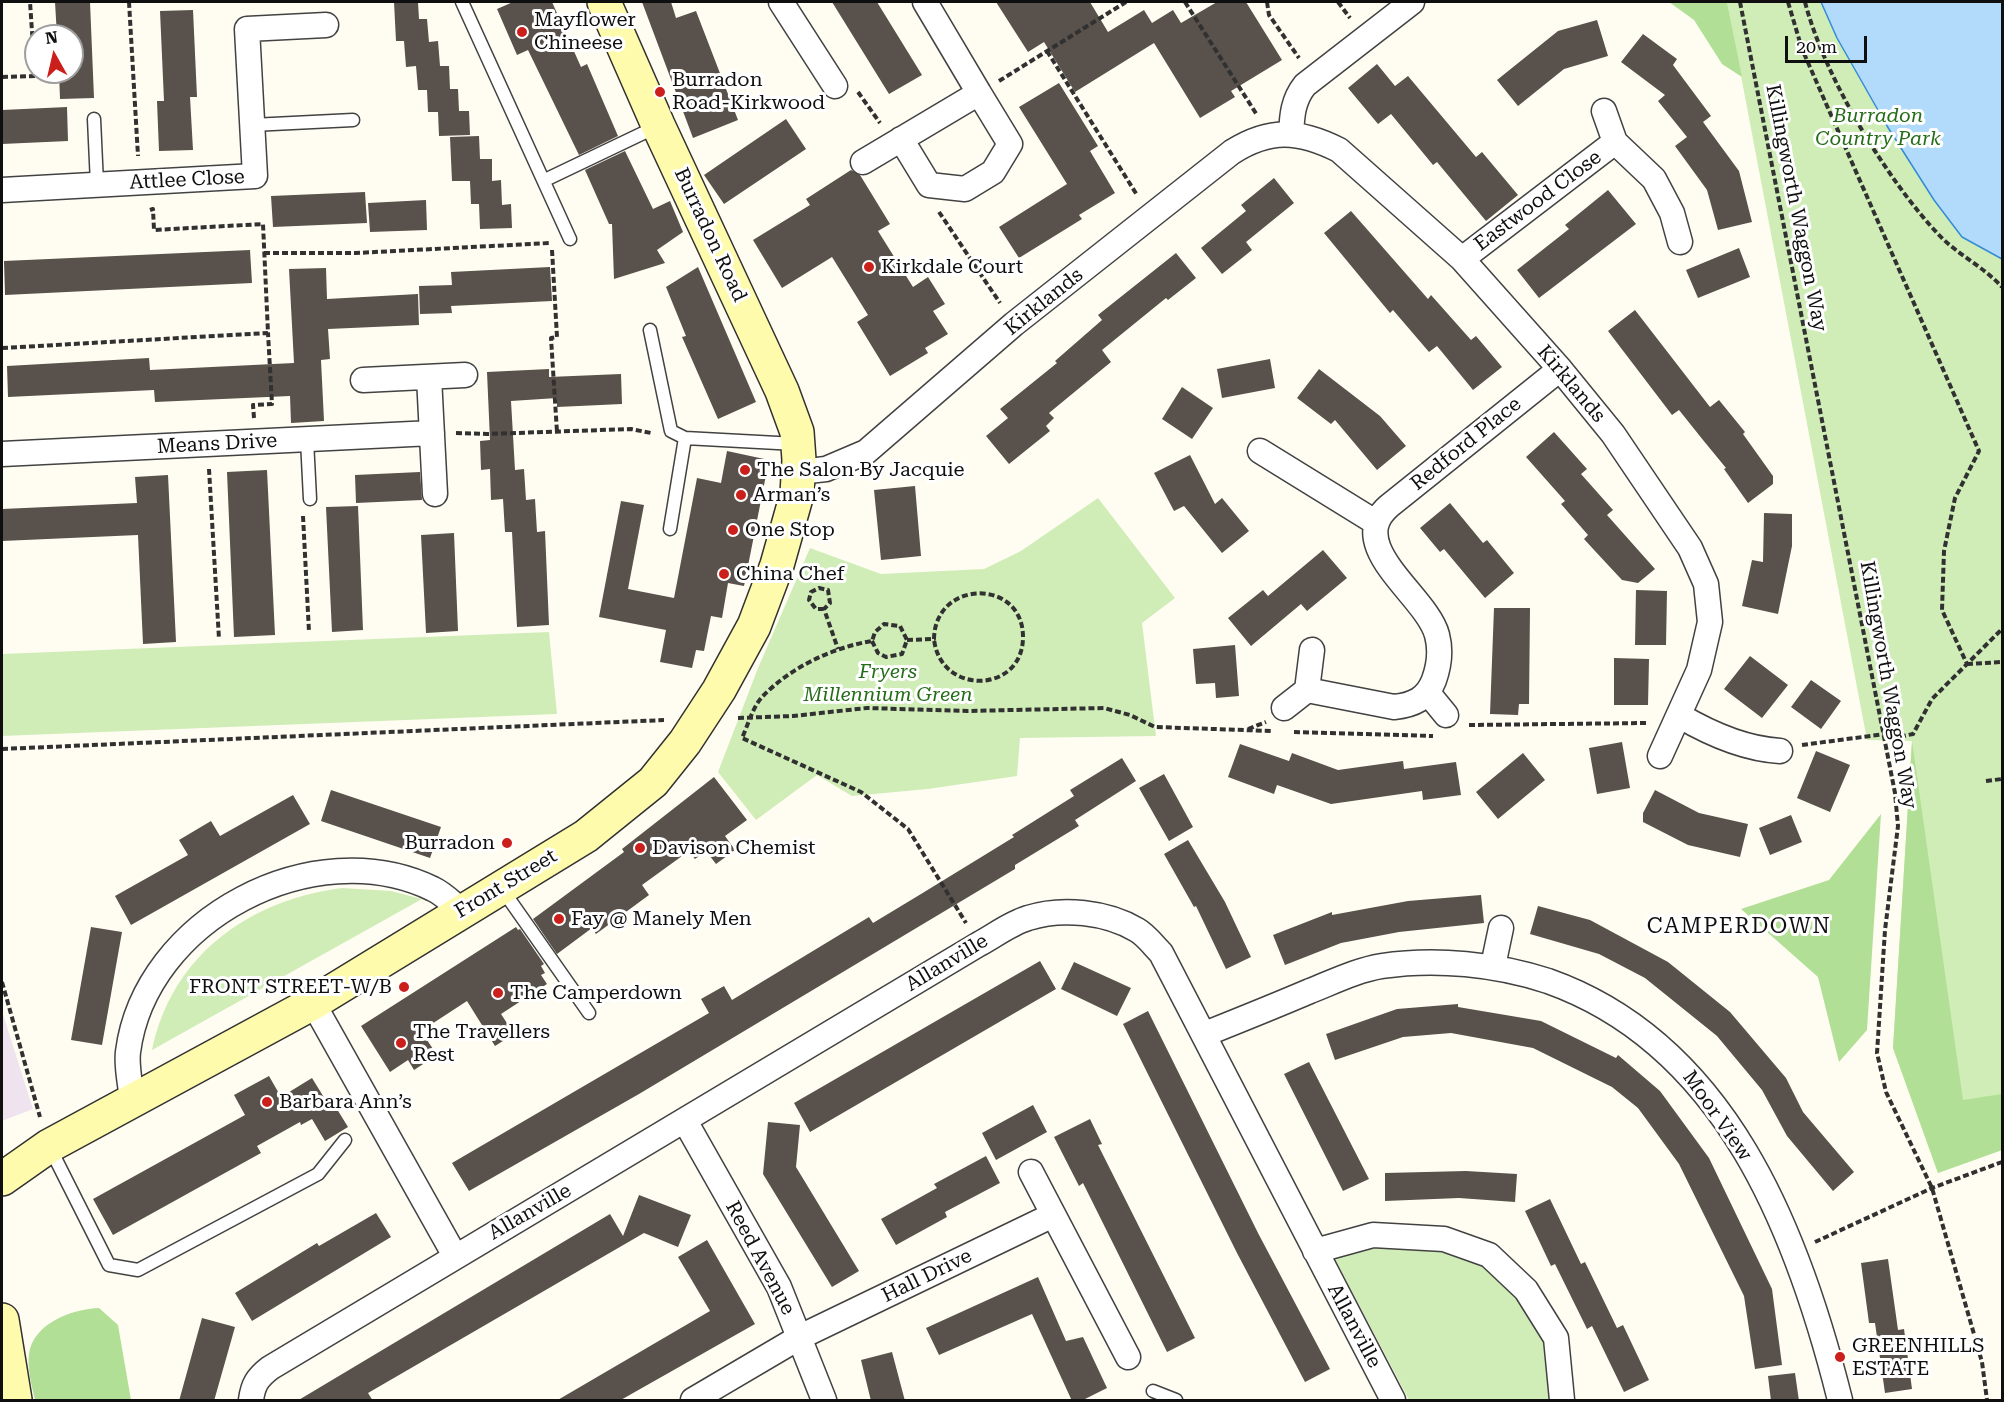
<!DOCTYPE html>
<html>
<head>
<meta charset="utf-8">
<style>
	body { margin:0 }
	#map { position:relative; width:2004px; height:1402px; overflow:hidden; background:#fffdf2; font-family:"Roboto Serif",serif }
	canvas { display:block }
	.frame { position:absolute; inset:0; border:3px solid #0f0f0f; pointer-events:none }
	.north { position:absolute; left:24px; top:24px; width:60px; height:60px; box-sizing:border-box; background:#fff; border:2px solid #9f9f9f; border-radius:50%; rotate:352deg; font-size:16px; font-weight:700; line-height:24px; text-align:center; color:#0f0f0f }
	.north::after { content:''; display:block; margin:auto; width:21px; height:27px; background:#cb1f1c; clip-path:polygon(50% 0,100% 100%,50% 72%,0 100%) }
	.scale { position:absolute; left:1785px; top:36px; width:82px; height:27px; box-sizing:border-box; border:3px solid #0f0f0f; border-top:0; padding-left:8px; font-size:18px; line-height:21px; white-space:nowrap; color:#0f0f0f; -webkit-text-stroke:4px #fff; paint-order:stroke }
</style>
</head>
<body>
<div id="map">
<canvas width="2004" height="1402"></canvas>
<div class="frame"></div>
<div class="north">N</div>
<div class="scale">20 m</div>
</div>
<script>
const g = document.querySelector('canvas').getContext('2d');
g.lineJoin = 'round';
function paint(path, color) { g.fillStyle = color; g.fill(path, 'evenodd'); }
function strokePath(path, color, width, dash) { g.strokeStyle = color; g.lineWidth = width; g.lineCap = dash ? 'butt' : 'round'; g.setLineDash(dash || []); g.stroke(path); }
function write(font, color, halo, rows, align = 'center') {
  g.font = font + ' "Roboto Serif",serif'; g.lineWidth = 6; g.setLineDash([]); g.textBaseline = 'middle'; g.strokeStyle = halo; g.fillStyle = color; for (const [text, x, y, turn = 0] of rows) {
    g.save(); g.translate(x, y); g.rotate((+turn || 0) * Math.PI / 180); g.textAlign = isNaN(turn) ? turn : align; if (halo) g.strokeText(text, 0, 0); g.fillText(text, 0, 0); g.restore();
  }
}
paint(new Path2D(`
	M 2,1011 L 33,1109 L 2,1121 Z`), '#eee3ee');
paint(new Path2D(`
	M 1727,2 L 2002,2 L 2002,1150 L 1938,1173 L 1893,1048 L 1912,741 L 1867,740 Z
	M 1098,498 L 1175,598 L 1142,623 L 1156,736 L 1020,738 L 1017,776 L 928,789 L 852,796 L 817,775 L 756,820 L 718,772 L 758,668 L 810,548 L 881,574 L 984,569 L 1021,551 Z
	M 549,632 L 557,714 L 2,736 L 2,654 Z
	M 342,888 L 391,891 L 422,899 L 152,1050 C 172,955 249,900 342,888 Z
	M 1377,1246 L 1444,1251 L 1483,1264 L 1518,1295 L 1545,1341 L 1553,1400 L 1409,1400 L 1335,1259 Z`), '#d0edb8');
paint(new Path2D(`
	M 1669,2 L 1727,2 L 1742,77 L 1722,64 L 1694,20 Z
	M 1912,741 L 1963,1100 L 2002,1094 L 2002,1150 L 1938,1173 L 1893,1048 Z
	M 1881,814 L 1867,1030 L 1839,1062 L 1818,977 L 1741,909 L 1829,880 Z
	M 99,1308 L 118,1325 L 131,1400 L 35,1400 C 32,1387 27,1368 29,1354 C 33,1323 73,1309 99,1308 Z`), '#b2df96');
const water = new Path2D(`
	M 1821,2 L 2002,2 L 2002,259 L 1962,237 L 1934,200 L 1887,126 L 1837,38 Z`);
paint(water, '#b2dbfb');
strokePath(water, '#348cd7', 1.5);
paint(new Path2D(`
	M 55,2 L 90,2 L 94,98 L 60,99 L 59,72 L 72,72 L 72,36 L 57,36 Z
	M 394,2 L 418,2 L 419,19 L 427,19 L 429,42 L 438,41 L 440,66 L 449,66 L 450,89 L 458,89 L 459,111 L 469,111 L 470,135 L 439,136 L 438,112 L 428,112 L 427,90 L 418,90 L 416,66 L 406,67 L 404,41 L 396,41 Z
	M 513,2 L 552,2 L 581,67 L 587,64 L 618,136 L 579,155 L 528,50 L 517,55 L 497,9 Z
	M 642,2 L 671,2 L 676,18 L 696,11 L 738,120 L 693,138 Z
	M 832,2 L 877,2 L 922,75 L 889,94 Z
	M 996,2 L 1090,2 L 1108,32 L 1144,10 L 1152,23 L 1173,10 L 1181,23 L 1217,2 L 1246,2 L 1282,60 L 1231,91 L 1235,97 L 1200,118 L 1154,43 L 1075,92 L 1044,42 L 1028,52 Z
	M 193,10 L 197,97 L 190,97 L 193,150 L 159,151 L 157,101 L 164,101 L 160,11 Z
	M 1597,20 L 1608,56 L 1564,69 L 1518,106 L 1497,80 L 1558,31 Z
	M 1643,34 L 1677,59 L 1673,65 L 1711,116 L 1703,122 L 1739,171 L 1752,222 L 1718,230 L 1707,190 L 1675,146 L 1687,137 L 1658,101 L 1665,95 L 1621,62 Z
	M 1377,64 L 1395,86 L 1408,76 L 1476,157 L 1482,152 L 1518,195 L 1486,221 L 1437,162 L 1433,165 L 1391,114 L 1378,124 L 1348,88 Z
	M 1059,83 L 1098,146 L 1090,151 L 1115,193 L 1079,215 L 1082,219 L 1019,258 L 999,227 L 1067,184 L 1019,107 Z
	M 67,107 L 68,141 L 2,144 L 2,110 Z
	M 786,119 L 806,149 L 724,204 L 704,175 Z
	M 479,136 L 480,159 L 492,159 L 492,181 L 501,180 L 502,205 L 511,204 L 512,228 L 480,229 L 479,204 L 471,204 L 470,181 L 452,181 L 450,137 Z
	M 625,151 L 653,209 L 670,201 L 683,232 L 657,250 L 665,263 L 614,279 L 612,224 L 609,224 L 585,170 Z
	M 851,170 L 860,175 L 890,224 L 878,231 L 913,287 L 928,277 L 945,304 L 933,311 L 948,334 L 925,348 L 928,353 L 890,376 L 857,322 L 868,315 L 832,257 L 782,288 L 753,240 L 810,205 L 806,199 Z
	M 1274,178 L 1294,203 L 1246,242 L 1252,250 L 1222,274 L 1201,248 L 1246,211 L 1241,205 Z
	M 1608,190 L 1636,224 L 1539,298 L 1517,270 L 1569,229 L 1565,225 Z
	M 365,192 L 367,223 L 273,227 L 271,196 Z
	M 426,200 L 427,230 L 370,232 L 368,203 Z
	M 1351,211 L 1428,299 L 1431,295 L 1471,340 L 1476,336 L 1502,367 L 1473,390 L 1437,346 L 1429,352 L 1393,310 L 1390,313 L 1324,233 Z
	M 1739,248 L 1750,277 L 1698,298 L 1686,270 Z
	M 250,250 L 252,283 L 5,295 L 4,261 Z
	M 1176,253 L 1196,278 L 1168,300 L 1166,298 L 1102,350 L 1111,362 L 1049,413 L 1054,418 L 1046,426 L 1050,431 L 1009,464 L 986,436 L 1008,418 L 1000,409 L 1057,363 L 1055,361 L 1102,320 L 1098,315 Z
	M 550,267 L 552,301 L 451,306 L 452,313 L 420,314 L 419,286 L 452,285 L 451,272 Z
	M 698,267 L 756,402 L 718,419 L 682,337 L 686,336 L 666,287 Z
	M 326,268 L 327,299 L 418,294 L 419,325 L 328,329 L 330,359 L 321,360 L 324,421 L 291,423 L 290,396 L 155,402 L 154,390 L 8,397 L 7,366 L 149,358 L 150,370 L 294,363 L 289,269 Z
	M 1635,310 L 1710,407 L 1719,400 L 1745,432 L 1743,434 L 1773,476 L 1773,484 L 1748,503 L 1724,469 L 1726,468 L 1703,440 L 1679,410 L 1672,415 L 1608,331 Z
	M 1270,359 L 1275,388 L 1222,398 L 1217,369 Z
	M 549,369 L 549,377 L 621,374 L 622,404 L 557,407 L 557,398 L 511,401 L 515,470 L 524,469 L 526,500 L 535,499 L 537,532 L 545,531 L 549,625 L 517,627 L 512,532 L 505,532 L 503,499 L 491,500 L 490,469 L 481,470 L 480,441 L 490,440 L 487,372 Z
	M 1319,369 L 1380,416 L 1406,446 L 1377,470 L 1335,420 L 1331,424 L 1297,398 Z
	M 1182,387 L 1213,408 L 1192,439 L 1162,419 Z
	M 1554,432 L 1587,469 L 1581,474 L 1613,510 L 1607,515 L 1655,569 L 1638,583 L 1622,580 L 1595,551 L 1584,539 L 1588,535 L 1561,504 L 1565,501 L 1526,457 Z
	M 727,451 L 769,460 L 744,586 L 728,583 L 722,618 L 711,616 L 704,651 L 696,650 L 692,668 L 660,662 L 666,630 L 599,617 L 621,501 L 644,505 L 628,589 L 674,598 L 697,478 L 721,483 Z
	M 1190,455 L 1215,504 L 1222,498 L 1249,531 L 1222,553 L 1184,506 L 1174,511 L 1154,473 Z
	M 267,470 L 275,635 L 234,637 L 227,472 Z
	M 420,472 L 422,500 L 356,503 L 355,475 Z
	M 168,475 L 176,642 L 143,644 L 138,535 L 2,541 L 2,509 L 137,503 L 135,477 Z
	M 915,486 L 921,556 L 881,560 L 874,490 Z
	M 1450,503 L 1483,543 L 1487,540 L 1514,573 L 1485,598 L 1444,549 L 1440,552 L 1420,528 Z
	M 358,506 L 363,630 L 332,632 L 326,507 Z
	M 1764,513 L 1792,514 L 1792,546 L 1778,614 L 1742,606 L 1752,560 L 1763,562 Z
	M 454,533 L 458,631 L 426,633 L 421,535 Z
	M 1323,550 L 1347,578 L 1307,611 L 1301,604 L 1251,646 L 1228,618 L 1263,590 L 1268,596 Z
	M 1636,590 L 1667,591 L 1666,645 L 1635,645 Z
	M 1494,608 L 1530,608 L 1529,704 L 1519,704 L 1518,715 L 1490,714 Z
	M 1235,645 L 1239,696 L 1216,698 L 1215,683 L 1196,684 L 1193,649 Z
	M 1750,656 L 1788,685 L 1762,718 L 1724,689 Z
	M 1614,658 L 1649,659 L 1648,705 L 1614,705 Z
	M 1811,680 L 1841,701 L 1821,729 L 1791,707 Z
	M 1622,742 L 1630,788 L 1597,794 L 1589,748 Z
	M 1240,744 L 1289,761 L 1292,753 L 1338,770 L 1403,761 L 1404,769 L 1456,762 L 1461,795 L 1423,800 L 1422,791 L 1331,804 L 1277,785 L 1274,794 L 1228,777 Z
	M 1816,751 L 1850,765 L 1830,812 L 1797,798 Z
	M 1523,753 L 1545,780 L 1498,819 L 1476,792 Z
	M 1122,758 L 1136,781 L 1075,820 L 1079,826 L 1015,865 L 1015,869 L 639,1094 L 469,1191 L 452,1163 L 709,1013 L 701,999 L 724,986 L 732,1000 L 869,917 L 873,923 L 921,894 L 1014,837 L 1012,835 L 1074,796 L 1070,790 Z
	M 1164,774 L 1193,827 L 1169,841 L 1139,788 Z
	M 714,777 L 747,820 L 725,836 L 735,850 L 716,864 L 706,851 L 695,859 L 689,851 L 642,885 L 649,895 L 596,934 L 592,928 L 557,954 L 533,919 L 624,852 L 622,849 Z
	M 331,790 L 441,827 L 430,858 L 321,821 Z
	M 1655,790 L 1699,813 L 1748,824 L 1740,857 L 1688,845 L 1643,822 L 1643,813 Z
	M 293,795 L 310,824 L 131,925 L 115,896 L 188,855 L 179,840 L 211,821 L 220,836 Z
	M 1791,815 L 1802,842 L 1770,855 L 1759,828 Z
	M 1188,840 L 1225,902 L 1251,957 L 1226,969 L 1196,906 L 1194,907 L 1164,854 Z
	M 1481,895 L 1484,923 L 1399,932 L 1341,943 L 1285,965 L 1273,935 L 1332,912 L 1332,915 L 1408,901 Z
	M 1538,906 L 1590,920 L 1668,962 L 1730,1012 L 1786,1078 L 1803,1112 L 1854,1172 L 1833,1191 L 1787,1136 L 1762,1090 L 1717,1036 L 1645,978 L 1599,954 L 1530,934 Z
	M 91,927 L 122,932 L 102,1045 L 71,1040 Z
	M 516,927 L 518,930 L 520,929 L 544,964 L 541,966 L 545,973 L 541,975 L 547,984 L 501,1014 L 514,1034 L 495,1046 L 467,1001 L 421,1031 L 437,1055 L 414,1070 L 408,1060 L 390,1072 L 361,1026 Z
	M 1040,961 L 1056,989 L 810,1132 L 794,1103 Z
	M 1074,962 L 1131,988 L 1117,1016 L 1061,989 Z
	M 1458,1004 L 1458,1007 L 1541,1021 L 1616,1058 L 1618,1055 L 1660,1091 L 1709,1158 L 1772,1289 L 1782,1365 L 1755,1369 L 1744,1296 L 1679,1164 L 1638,1108 L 1612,1087 L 1533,1048 L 1451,1033 L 1403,1037 L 1335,1060 L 1326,1034 L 1397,1009 Z
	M 1148,1011 L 1258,1233 L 1330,1369 L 1305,1382 L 1237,1253 L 1123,1024 Z
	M 1309,1062 L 1369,1179 L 1343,1191 L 1284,1074 Z
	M 269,1076 L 281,1097 L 312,1078 L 328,1104 L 332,1101 L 348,1127 L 325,1141 L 312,1119 L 301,1125 L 300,1122 L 257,1146 L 261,1153 L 113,1235 L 93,1199 L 245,1115 L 234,1095 Z
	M 1033,1105 L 1047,1132 L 996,1160 L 982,1133 Z
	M 1090,1119 L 1102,1144 L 1098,1145 L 1195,1338 L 1167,1352 L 1083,1183 L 1079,1186 L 1054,1137 Z
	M 768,1122 L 800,1125 L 796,1167 L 859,1271 L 832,1287 L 763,1174 Z
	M 986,1156 L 1000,1183 L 945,1212 L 947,1217 L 896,1245 L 881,1219 L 937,1188 L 934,1184 Z
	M 1466,1171 L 1517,1174 L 1515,1202 L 1459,1198 L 1385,1201 L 1385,1173 Z
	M 639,1195 L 691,1215 L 678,1247 L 644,1233 L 368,1393 L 373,1401 L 297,1401 L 610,1214 L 623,1236 Z
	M 1550,1199 L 1581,1264 L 1585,1262 L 1617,1328 L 1623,1325 L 1649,1380 L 1624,1392 L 1592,1326 L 1587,1329 L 1555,1264 L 1551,1266 L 1525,1211 Z
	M 376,1213 L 391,1237 L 252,1321 L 235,1293 L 317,1243 L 319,1246 Z
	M 707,1240 L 755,1324 L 619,1401 L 556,1401 L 710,1311 L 678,1257 Z
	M 1888,1259 L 1898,1330 L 1904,1329 L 1912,1389 L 1885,1393 L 1875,1323 L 1869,1323 L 1861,1263 Z
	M 1038,1277 L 1066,1341 L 1083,1337 L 1107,1388 L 1081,1401 L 1072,1401 L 1032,1314 L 939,1355 L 926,1328 Z
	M 202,1318 L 235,1327 L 214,1401 L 179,1401 Z
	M 892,1352 L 905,1401 L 871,1401 L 861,1360 Z
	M 1795,1373 L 1799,1401 L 1771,1401 L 1768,1376 Z`), '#59514b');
const lane = new Path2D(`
	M 462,2 L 570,239
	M 94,119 L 97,184
	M 252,125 L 353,120
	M 545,180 L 658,126
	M 650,330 L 671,431 L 685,438 L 796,444
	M 307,440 L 310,499
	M 670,529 L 685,438
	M 502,889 L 589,1013
	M 49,1146 L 109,1265 L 138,1270 L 318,1174 L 345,1140
	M 1153,1391 L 1176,1400`);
const street = new Path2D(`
	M 781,2 L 835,86
	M 1604,111 L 1615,142 L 1654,179 L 1672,213 L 1680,242
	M 1291,134 C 1292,115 1293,100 1305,85 L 1412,2
	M 901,139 L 929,185 L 965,189 L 993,172 L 1010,144 L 979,93
	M 863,162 L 979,93 L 925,2
	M 2,190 L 255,176 L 247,29 L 326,25
	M 1462,259 L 1615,142
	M 429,377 L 435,494
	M 363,380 L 465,375
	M 1260,451 L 1375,522
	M 2,454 L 432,433
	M 799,472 L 826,469 L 866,452 L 1014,324 L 1232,152 C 1270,128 1299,130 1339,150 L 1462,259 L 1560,369 L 1613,434 L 1690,548 L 1706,584 L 1710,622 L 1699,670 L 1660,756
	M 1307,690 L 1394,707 C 1413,705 1427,699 1434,680 C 1439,666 1441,650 1437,635 C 1427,596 1343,546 1389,506 L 1560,369
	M 1428,693 L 1446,715
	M 1284,708 L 1307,690 L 1312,650
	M 1680,716 C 1709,733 1746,749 1780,751
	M 1493,966 L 1501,928
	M 313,1003 L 455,1256
	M 1205,1034 C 1240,1020 1275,1006 1310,991 C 1333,982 1357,970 1382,966 C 1436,958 1496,964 1548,981 C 1726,1044 1798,1232 1840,1400
	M 132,1101 C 131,1086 126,1067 128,1052 C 145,919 314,831 433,889 C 444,894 453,904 462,911
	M 685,1121 L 779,1287 L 824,1400
	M 1031,1172 L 1128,1357
	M 1315,1251 L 1373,1235 L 1444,1239 L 1489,1255 L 1526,1290 L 1556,1338 L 1562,1400
	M 251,1400 C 253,1385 257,1378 270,1368 L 979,944 C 994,936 1011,923 1028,918 C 1062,907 1107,912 1137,930 C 1146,935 1154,946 1161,953 L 1393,1400
	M 693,1400 L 800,1337 L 1053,1215`);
const secondary = new Path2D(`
	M 2,1179 L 49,1146 L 313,1003 L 586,836 L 653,782 L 685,742 L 719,690 L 754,626 L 777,565 L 797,494 L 799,460 L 797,432 L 782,391 L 658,125 L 604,2
	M 2,1320 L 15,1400`);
strokePath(lane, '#424242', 15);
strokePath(street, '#424242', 27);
strokePath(secondary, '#313131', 36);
strokePath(new Path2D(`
	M 129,2 L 138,156
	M 1185,2 L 1257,115
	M 1267,2 L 1269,15 L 1299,58
	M 1338,2 L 1350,18
	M 1740,2 L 1895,793 L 1898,826 L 1885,930 L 1877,1053 L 1886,1092 L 1932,1188 L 1982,1362 L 1987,1400
	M 1788,2 L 1802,49 L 1979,451 L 1955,498 L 1944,551 L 1942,610 L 1967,664
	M 1805,2 C 1824,76 1886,179 1939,235 C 1958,255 1984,267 2002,287
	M 1047,51 L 1137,195
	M 2,77 L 35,76 L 30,2
	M 999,81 L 1126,2
	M 858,92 L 880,123
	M 939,212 L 1000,303
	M 552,250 L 557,337 L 551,338 L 557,432
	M 264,253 L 356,253 L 550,243
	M 2,348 L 268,333 L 263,224 L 154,230 L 153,209 L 150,210
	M 254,418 L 253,405 L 272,404 L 268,333
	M 456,433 L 487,434 L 631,429 L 651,433
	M 209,469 L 219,639
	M 303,516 L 309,632
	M 824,609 L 816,609 L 809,600 L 811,592 L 819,588 L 828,590 L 830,603 L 824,609 L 838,649
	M 907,640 L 934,639 C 935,579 1023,578 1023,637 C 1023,694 940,696 934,639
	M 872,641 L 878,653 L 886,657 L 902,654 L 907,640 L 900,626 L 884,624 L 875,632 L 872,641 C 834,647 791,667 763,696 C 753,706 748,725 742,738 L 861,792 L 908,829 L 966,923
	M 1967,664 L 2002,662
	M 738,718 L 793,716 L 867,708 L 967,711 L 1104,708 L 1130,715 L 1155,727 L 1272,731
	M 1469,725 L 1647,723
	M 1248,729 L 1266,722
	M 1294,732 L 1433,736
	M 1802,745 L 1885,734 L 1899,737 L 1913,734 L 1932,699 L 2002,629
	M 2,749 L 664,720
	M 1986,781 L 2002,779
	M 2,982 L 40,1117
	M 1815,1242 L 1932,1188 L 2002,1162`), '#313131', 4, [6, 3]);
strokePath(lane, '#fff', 12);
strokePath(street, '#fff', 24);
strokePath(secondary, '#fffbad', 33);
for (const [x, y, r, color] of [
	[522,32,6,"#cb1f1c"],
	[660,92,6,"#cb1f1c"],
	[869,267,6,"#cb1f1c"],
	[745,470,6,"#cb1f1c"],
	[741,495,6,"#cb1f1c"],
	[733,530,6,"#cb1f1c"],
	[724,574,6,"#cb1f1c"],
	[507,843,6,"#cb1f1c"],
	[640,848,6,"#cb1f1c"],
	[559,919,6,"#cb1f1c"],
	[404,987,6,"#cb1f1c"],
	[498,993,6,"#cb1f1c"],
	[401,1043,6,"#cb1f1c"],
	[267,1102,6,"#cb1f1c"],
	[1840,1357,6,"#cb1f1c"]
]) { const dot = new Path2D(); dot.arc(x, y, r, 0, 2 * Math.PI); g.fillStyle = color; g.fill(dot); strokePath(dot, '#fff', 2); }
write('20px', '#0f0f0f', '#fff', [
	["Mayflower",534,20],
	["Chineese",534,43],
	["Burradon",672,80],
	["Road-Kirkwood",672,103],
	["Kirkdale Court",881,267],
	["The Salon By Jacquie",757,470],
	["Arman’s",753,495],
	["One Stop",745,530],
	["China Chef",736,574],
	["Burradon",495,843,"right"],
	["Davison Chemist",652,848],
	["Fay @ Manely Men",571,919],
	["FRONT STREET-W/B",392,987,"right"],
	["The Camperdown",510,993],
	["The Travellers",413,1032],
	["Rest",413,1055],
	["Barbara Ann’s",279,1102],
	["GREENHILLS",1852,1346],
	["ESTATE",1852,1369]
], 'left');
write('italic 20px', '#266d1a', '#fff', [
	["Burradon",1878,116],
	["Country Park",1878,139],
	["Fryers",888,672],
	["Millennium Green",888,695]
]);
write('20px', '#0f0f0f', '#fff', [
	["Attlee Close",187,180,-3],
	["Eastwood Close",1538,201,-37],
	["Killingworth Waggon Way",1796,208,79],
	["Burradon Road",710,235,65],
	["Kirklands",1044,302,-39],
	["Kirklands",1571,384,50],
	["Means Drive",217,444,-3],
	["Redford Place",1466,444,-39],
	["Killingworth Waggon Way",1888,685,80],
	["Front Street",506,884,-31],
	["Allanville",947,963,-31],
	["Moor View",1717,1116,55],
	["Allanville",530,1212,-30],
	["Reed Avenue",760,1258,62],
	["Hall Drive",927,1276,-26],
	["Allanville",1354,1326,62]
]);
g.letterSpacing = '1.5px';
write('22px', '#0f0f0f', '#fff', [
	["CAMPERDOWN",1739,927]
]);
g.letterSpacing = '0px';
</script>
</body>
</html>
